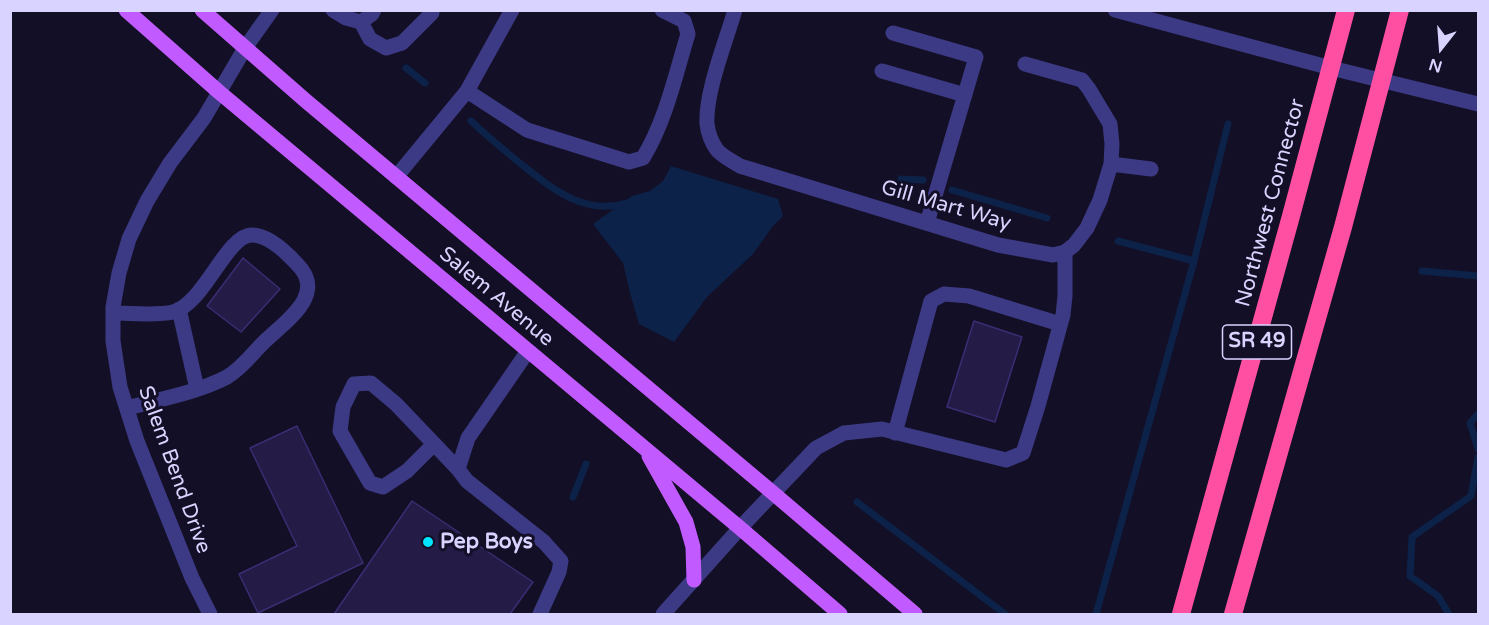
<!DOCTYPE html>
<html>
<head>
<meta charset="utf-8">
<style>
	body { margin:0 }
	#map { position:relative; width:1489px; height:625px; overflow:hidden; background:#130f26; font-family:"Varela Round",sans-serif }
	canvas { display:block }
	.frame { position:absolute; inset:0; border:12px solid #d9d4ff; pointer-events:none }
	.north { position:absolute; left:1411px; top:18px; width:60px; height:60px; -webkit-text-stroke:4px #130f26; paint-order:stroke; rotate:197deg; font-size:16px; font-weight:700; line-height:24px; text-align:center; color:#d9d4ff }
	.north::after { content:''; display:block; margin:auto; width:21px; height:27px; background:#d9d4ff; clip-path:polygon(50% 0,100% 100%,50% 72%,0 100%) }
</style>
</head>
<body>
<div id="map">
<canvas width="1489" height="625"></canvas>
<div class="frame"></div>
<div class="north">N</div>
</div>
<script>
const g = document.querySelector('canvas').getContext('2d');
g.lineJoin = 'round';
function paint(path, color) { g.fillStyle = color; g.fill(path, 'evenodd'); }
function strokePath(path, color, width, dash) { g.strokeStyle = color; g.lineWidth = width; g.lineCap = dash ? 'butt' : 'round'; g.setLineDash(dash || []); g.stroke(path); }
function write(font, color, halo, rows, align = 'center') {
  g.font = font + ' "Varela Round",sans-serif'; g.lineWidth = 6; g.setLineDash([]); g.textBaseline = 'middle'; g.strokeStyle = halo; g.fillStyle = color; for (const [text, x, y, turn = 0] of rows) {
    g.save(); g.translate(x, y); g.rotate((+turn || 0) * Math.PI / 180); g.textAlign = isNaN(turn) ? turn : align; if (halo) g.strokeText(text, 0, 0); g.fillText(text, 0, 0); g.restore();
  }
}
paint(new Path2D(`
	M 671,166 L 778,199 L 783,216 L 773,226 L 753,254 L 707,297 L 674,342 L 639,324 L 630,293 L 623,263 L 593,224 L 632,196 L 650,191 L 663,181 Z`), '#0c2248');
strokePath(new Path2D(`
	M 406,68 L 425,83
	M 471,121 C 487,136 504,150 521,164 C 551,188 584,216 626,203
	M 901,179 L 923,180
	M 952,190 L 1047,218
	M 1118,241 L 1194,261
	M 1422,271 L 1478,276
	M 1478,414 L 1470,423 L 1478,449
	M 573,497 L 586,464
	M 857,502 L 1005,614
	M 1096,614 L 1194,261 L 1228,124
	M 1449,614 L 1438,596 L 1410,576 L 1412,537 L 1471,496 L 1478,457`), '#0c2248', 7);
const building = new Path2D(`
	M 243,258 L 280,289 L 241,332 L 207,306 Z
	M 974,321 L 1022,337 L 995,422 L 947,407 Z
	M 297,426 L 363,563 L 258,613 L 239,574 L 297,546 L 250,448 Z
	M 412,501 L 533,582 L 510,614 L 334,614 Z`);
paint(building, '#241b47');
strokePath(building, '#3b2d73', 1.5);
strokePath(new Path2D(`
	M 333,10 L 346,18 L 361,22 L 372,14 L 374,10
	M 735,10 C 726,41 705,93 707,124 C 708,132 712,143 717,150 C 722,156 732,161 740,166 L 998,245 L 1053,255 L 1065,252 L 1074,245 L 1087,228 L 1100,200 L 1111,164 L 1112,144 L 1110,124 L 1089,89 L 1082,80 L 1025,64
	M 1115,10 L 1331,68 L 1478,104
	M 361,22 L 370,39 L 386,48 L 402,43 L 432,13
	M 893,33 L 976,57 L 927,223
	M 882,71 L 965,95
	M 467,91 L 527,130 L 629,162 L 643,158 C 666,120 675,76 688,34 L 684,21 L 662,10
	M 1111,164 L 1151,169
	M 396,177 L 467,91 L 512,10
	M 179,309 L 197,389
	M 113,313 C 130,313 157,316 173,312 C 205,303 226,235 252,235 C 268,235 286,252 297,264 C 328,295 284,322 263,343 C 251,355 242,368 227,377 C 196,393 160,399 127,408
	M 528,351 L 468,438 L 458,469 L 467,481 L 544,542 L 561,561 L 559,572 L 540,614
	M 895,433 L 931,301 L 944,294 L 969,296 L 1060,324
	M 434,444 L 407,471 L 383,487 L 370,483 L 340,431 L 343,407 L 354,384 L 371,383 L 396,404 L 458,469
	M 210,614 L 192,578 L 137,441 L 120,387 L 113,341 L 113,307 L 119,273 L 129,239 L 147,201 L 170,163 L 204,118 L 245,48 L 272,10
	M 663,614 L 740,528 L 816,448 L 844,433 L 882,429 L 1006,460 L 1023,453 L 1038,406 L 1063,315 L 1065,296 L 1065,252`), '#3d3a85', 15);
strokePath(new Path2D(`
	M 126,10 L 219,92 L 740,528 L 840,614
	M 202,10 L 306,101 L 773,493 L 915,614
	M 649,456 L 686,522 L 693,547 L 694,580`), '#c25bff', 15);
strokePath(new Path2D(`
	M 1181,614 L 1291,216 L 1346,10
	M 1233,614 L 1343,227 L 1400,10`), '#ff4fa3', 18);
for (const [x, y, r, color] of [
	[428,542,6,"#00e5ff"]
]) { const dot = new Path2D(); dot.arc(x, y, r, 0, 2 * Math.PI); g.fillStyle = color; g.fill(dot); strokePath(dot, '#130f26', 2); }
for (const [x, y, w] of [
	[1257,342,69]
]) { const box = new Path2D(); box.roundRect(x - w / 2, y - 17, w, 34, 4.5); g.fillStyle = '#130f26'; g.fill(box); strokePath(box, '#d9d4ff', 1.5); }
write('bold 20px', '#d9d4ff', null, [
	["SR 49",1257,342]
]);
write('21px', '#d9d4ff', '#130f26', [
	["Northwest Connector",1271,203,-75],
	["Gill Mart Way",946,206,16],
	["Salem Avenue",496,297,40],
	["Salem Bend Drive",174,470,70]
]);
write('bold 21px', '#d9d4ff', '#130f26', [
	["Pep Boys",440,542]
], 'left');
</script>
</body>
</html>
